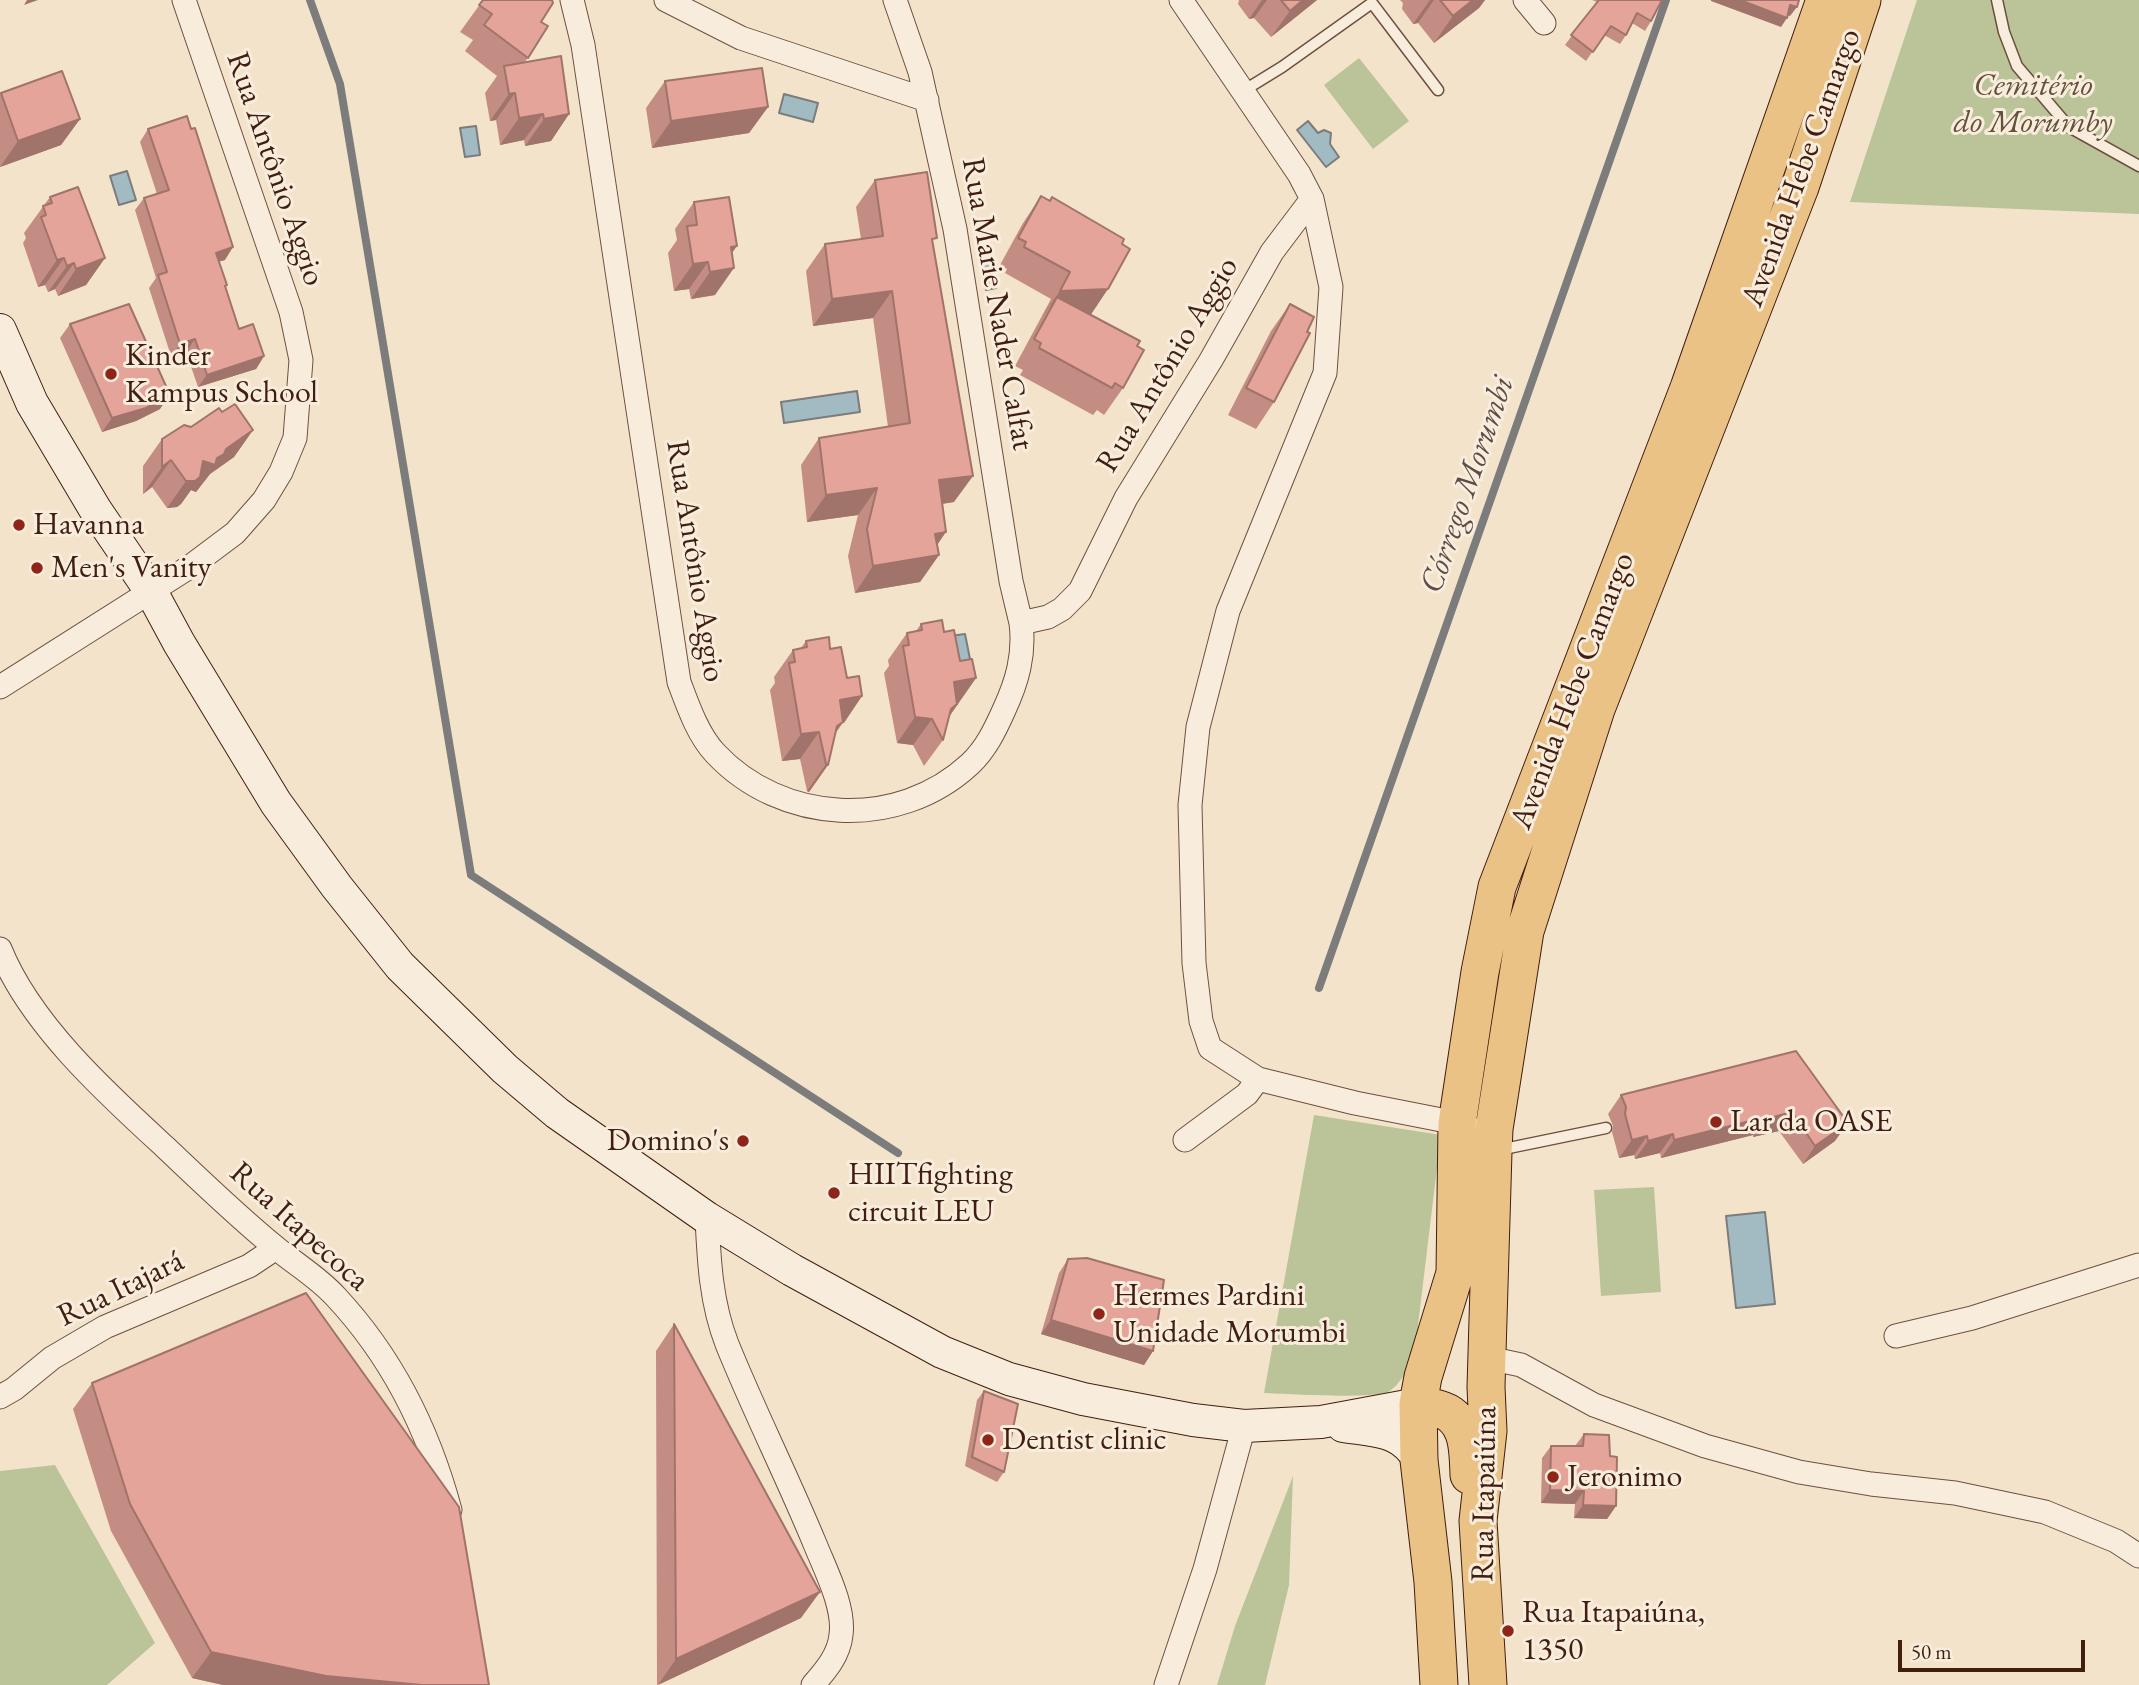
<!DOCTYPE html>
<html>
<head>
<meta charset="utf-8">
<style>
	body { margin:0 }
	#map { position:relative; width:2139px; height:1685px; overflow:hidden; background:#f4e3cb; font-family:"EB Garamond",serif }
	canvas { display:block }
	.scale { position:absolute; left:1898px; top:1640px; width:187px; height:32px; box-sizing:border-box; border:4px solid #411e10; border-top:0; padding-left:9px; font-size:21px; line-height:24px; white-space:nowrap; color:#411e10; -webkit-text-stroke:5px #f8eddd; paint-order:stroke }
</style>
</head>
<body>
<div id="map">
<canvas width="2139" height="1685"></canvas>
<div class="scale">50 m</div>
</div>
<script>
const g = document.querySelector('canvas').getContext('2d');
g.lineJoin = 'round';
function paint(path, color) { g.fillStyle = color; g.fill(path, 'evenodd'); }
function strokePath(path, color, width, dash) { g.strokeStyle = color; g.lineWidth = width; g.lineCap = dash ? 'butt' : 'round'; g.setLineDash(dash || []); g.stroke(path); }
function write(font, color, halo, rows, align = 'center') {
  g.font = font + ' "EB Garamond",serif'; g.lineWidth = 6; g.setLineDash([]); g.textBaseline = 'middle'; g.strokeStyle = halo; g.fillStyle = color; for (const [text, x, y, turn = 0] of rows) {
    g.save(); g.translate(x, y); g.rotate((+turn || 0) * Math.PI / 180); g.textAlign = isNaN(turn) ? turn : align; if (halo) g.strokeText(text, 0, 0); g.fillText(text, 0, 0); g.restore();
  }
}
paint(new Path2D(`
	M 1917,0 L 2139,0 L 2139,214 L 1850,202 Z
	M 1359,58 L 1409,121 L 1373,149 L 1324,85 Z
	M 1314,1115 L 1441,1135 L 1414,1358 C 1407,1370 1400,1385 1388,1392 C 1376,1399 1284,1394 1264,1393 Z
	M 1654,1187 L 1661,1292 L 1601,1296 L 1594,1190 Z
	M 55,1465 L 155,1643 L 107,1685 L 0,1685 L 0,1471 Z
	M 1293,1476 L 1289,1585 L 1265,1685 L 1217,1685 L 1235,1626 Z`), '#bac498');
const water = new Path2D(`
	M 784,94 L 818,103 L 813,122 L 779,113 Z
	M 1308,121 L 1318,133 L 1324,130 L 1331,133 L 1330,144 L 1339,157 L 1326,167 L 1297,130 Z
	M 476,126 L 480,155 L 465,157 L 460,128 Z
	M 127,171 L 136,200 L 119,205 L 110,176 Z
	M 988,249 L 996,288 L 986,290 L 979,251 Z
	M 857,391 L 860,412 L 784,423 L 781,402 Z
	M 965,634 L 972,669 L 949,673 L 943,637 Z
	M 1765,1212 L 1775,1304 L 1736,1308 L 1726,1216 Z`);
paint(water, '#a2bbc3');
strokePath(water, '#7b7c7b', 2);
strokePath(new Path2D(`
	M 310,0 L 340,84 L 471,875 L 898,1153
	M 1319,988 L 1666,0`), '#7b7c7b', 8);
const lane = new Path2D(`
	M 1997,0 L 2004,32 L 2017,66 L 2069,127 L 2139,166
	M 1243,91 L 1282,67 L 1372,3 L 1438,90
	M 1499,1150 L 1606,1128`);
const street = new Path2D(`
	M 572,0 L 583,45 L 679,682 C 688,706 698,735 715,753 C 781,824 898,831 970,764 C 986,749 995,730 1004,710 C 1017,682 1025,655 1021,623 L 1048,617 L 1062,609 L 1080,591 L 1126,498 L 1211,360 L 1272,252 L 1312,199
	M 666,0 L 741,38 L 927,100
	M 895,0 L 920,72 L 955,229 L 1011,581 L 1021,623
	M 1181,0 L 1299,174 L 1312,199 L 1331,287 L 1325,373 L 1228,611 L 1198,727 L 1190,805 L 1194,963 L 1201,1021 L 1210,1048 L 1258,1079
	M 1525,0 L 1544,23
	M 0,687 L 191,566 L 235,533 L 264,500 L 281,472 L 295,438 L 301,360 L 291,312 L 184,0
	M 0,949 C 30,1024 106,1093 165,1147 C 201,1181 237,1216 275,1247 C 295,1264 318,1277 336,1297 C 392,1357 429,1432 450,1510
	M 1185,1140 L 1247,1094 L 1258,1079 L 1355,1103 L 1467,1125
	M 707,1218 C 709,1261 711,1303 727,1344 C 754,1411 787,1476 815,1544 C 825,1569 845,1607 841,1635 C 839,1655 826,1670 813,1685
	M 1896,1336 L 1972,1318 L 2139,1265
	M 1488,1358 L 1521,1365 L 1594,1405 L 1705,1446 L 1799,1472 L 1871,1484 L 1955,1493 L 2045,1512 L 2116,1541 L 2139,1556
	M 0,1397 L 14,1389 L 52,1358 L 105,1327 L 249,1266 L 276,1248
	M 1166,1685 L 1205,1569 L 1244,1426`);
const secondary = new Path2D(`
	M 0,330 L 32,403 L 95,509 L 152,593 L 179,643 L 276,803 L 337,887 L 400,966 L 505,1069 L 557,1113 L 707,1218 L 792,1270 L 942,1352 L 1009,1379 L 1083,1399 L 1193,1420 L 1244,1426 L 1321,1422 L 1418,1404
	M 1343,1426 C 1375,1431 1401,1429 1419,1460`);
const primary = new Path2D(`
	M 1418,1404 C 1427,1407 1442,1408 1450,1414 C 1469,1428 1468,1453 1469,1475
	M 1439,1685 L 1433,1582 L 1419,1460 L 1418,1404 L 1423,1377 L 1455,1273 L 1457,1124 L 1480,972 L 1497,887 L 1689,388 L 1825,0
	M 1488,1685 L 1478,1521 L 1488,1431 L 1486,1387 L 1493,1152 L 1494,1129 L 1525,931 L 1596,709 L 1800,187 L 1862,0`);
strokePath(lane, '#6e4f3f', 13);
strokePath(street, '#6e4f3f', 25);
strokePath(secondary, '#411e10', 34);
strokePath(primary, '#411e10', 39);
strokePath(lane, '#f8eddd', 10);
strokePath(street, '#f8eddd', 23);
strokePath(secondary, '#f8eddd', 32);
strokePath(primary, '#eac286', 37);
paint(new Path2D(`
	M 483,0 L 541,22 L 548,26 L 525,62 L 569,114 L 551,141 L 525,146 L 524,140 L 500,145 L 496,120 L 490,121 L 485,93 L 497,76 L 465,51 L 473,40 L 460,32 Z
	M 1239,0 L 1317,0 L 1271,37 L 1254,18 L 1249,19 L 1238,4 Z
	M 1400,0 L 1485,0 L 1479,8 L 1434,43 L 1418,23 L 1413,24 L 1402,9 L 1403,3 Z
	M 1592,0 L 1662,0 L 1651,21 L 1645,31 L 1632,23 L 1626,35 L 1620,44 L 1604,35 L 1586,61 L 1565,45 L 1597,2 Z
	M 665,81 L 768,107 L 749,133 L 652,148 L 646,108 Z
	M 0,93 L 1,93 L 80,119 L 61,145 L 0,167 Z
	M 148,129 L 225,260 L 219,261 L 225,287 L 239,329 L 264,356 L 256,369 L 198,387 L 186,352 L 171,356 L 149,288 L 156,278 L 135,210 L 144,198 L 157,194 L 140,142 Z
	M 875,180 L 933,243 L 954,502 L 942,504 L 937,545 L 939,555 L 920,582 L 855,593 L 848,556 L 858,515 L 807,522 L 801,465 L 819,438 L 888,427 L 873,318 L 813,326 L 806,271 L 825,244 L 861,239 L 856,207 Z
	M 1041,196 L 1050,200 L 1052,197 L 1091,315 L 1137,346 L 1123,388 L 1104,415 L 1097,410 L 1093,415 L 1020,375 L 1023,370 L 1015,366 L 1051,299 L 1005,273 L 1007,269 L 1000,265 L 1023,223 Z
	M 50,197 L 105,258 L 86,285 L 58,296 L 55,289 L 48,292 L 45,285 L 38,287 L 23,243 L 26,238 L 24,233 Z
	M 694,202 L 732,253 L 715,295 L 691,299 L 689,289 L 674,291 L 668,253 L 677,240 L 675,229 Z
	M 1290,304 L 1307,332 L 1274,402 L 1256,429 L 1228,415 L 1271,331 Z
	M 70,324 L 160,409 L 136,421 L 102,432 L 60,338 Z
	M 222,412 L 253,430 L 234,457 L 210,474 L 196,492 L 191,490 L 181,504 L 177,507 L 167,508 L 152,487 L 143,494 L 143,466 L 162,439 L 191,427 Z
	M 921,624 L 944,632 L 960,661 L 976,678 L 949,717 L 943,740 L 924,766 L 913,745 L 897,743 L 884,673 L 889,666 L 888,660 L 907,633 L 916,631 Z
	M 806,641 L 830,649 L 847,678 L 862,696 L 835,734 L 828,765 L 809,792 L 807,791 L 800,759 L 782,761 L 770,690 L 775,683 L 774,677 L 793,650 L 801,648 Z
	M 1796,1051 L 1835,1141 L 1803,1164 L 1779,1131 L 1753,1137 L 1753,1135 L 1661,1158 L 1660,1153 L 1635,1159 L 1634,1155 L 1619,1158 L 1612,1132 L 1613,1126 L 1608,1114 L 1621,1095 Z
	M 1068,1259 L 1153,1351 L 1144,1365 L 1041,1334 L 1059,1273 Z
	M 674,1324 L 801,1618 L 657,1685 L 656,1351 Z
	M 92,1383 L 489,1685 L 223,1685 L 192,1678 L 111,1531 L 73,1409 Z
	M 984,1391 L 1004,1472 L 997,1482 L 965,1466 L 977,1400 Z
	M 1584,1434 L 1610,1456 L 1616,1506 L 1607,1519 L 1574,1518 L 1575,1504 L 1541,1503 L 1542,1458 L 1551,1446 L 1575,1446 Z`), '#c48d84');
paint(new Path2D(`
	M 27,0 L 38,0 L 24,5 Z
	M 1262,0 L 1267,0 L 1254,18 L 1249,19 Z
	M 1303,0 L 1317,0 L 1271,37 L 1290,11 Z
	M 1430,0 L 1434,0 L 1418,23 L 1413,24 Z
	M 1473,0 L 1485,0 L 1479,8 L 1434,43 L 1453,16 Z
	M 1711,0 L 1740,0 L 1787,18 L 1781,27 L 1711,1 Z
	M 1790,5 L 1797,7 L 1790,16 L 1784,14 Z
	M 515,93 L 496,120 L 490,121 L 509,94 Z
	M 768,107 L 749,133 L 652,148 L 671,121 Z
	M 543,114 L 524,140 L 500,145 L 519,118 Z
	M 569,114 L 551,141 L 525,146 L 544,119 Z
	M 80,119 L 61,145 L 0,167 L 18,141 Z
	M 737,246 L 720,270 L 734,268 L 715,295 L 691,299 L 710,272 L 731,247 Z
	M 233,247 L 225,260 L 207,265 L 216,253 Z
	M 64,258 L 45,285 L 38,287 L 57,260 Z
	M 105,258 L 86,285 L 58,296 L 76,269 Z
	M 708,262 L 689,289 L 674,291 L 693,264 Z
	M 74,263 L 55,289 L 48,292 L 67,266 Z
	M 1108,289 L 1090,316 L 1057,297 L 1041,318 L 1060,291 Z
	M 892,291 L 873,318 L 813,326 L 832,299 Z
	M 195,339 L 186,352 L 171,356 L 180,344 Z
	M 264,356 L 256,369 L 198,387 L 207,375 Z
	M 170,395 L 160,409 L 136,421 L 102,432 L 112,418 Z
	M 253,430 L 234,457 L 210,474 L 196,492 L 191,490 L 181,504 L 177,507 L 167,508 L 186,481 L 203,461 L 226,449 Z
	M 171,460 L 152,487 L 143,494 L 162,467 Z
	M 973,476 L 954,502 L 920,507 L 939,480 Z
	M 877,488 L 858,515 L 807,522 L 826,495 Z
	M 946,532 L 929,557 L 939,555 L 920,582 L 855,593 L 873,566 L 935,534 Z
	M 976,678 L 957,705 L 939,731 L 954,682 Z
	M 862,696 L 844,723 L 842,723 L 824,749 L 840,700 Z
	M 915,717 L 932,719 L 913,745 L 897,743 Z
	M 819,732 L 800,759 L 782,761 L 801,734 Z
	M 826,764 L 828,765 L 809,792 L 807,791 Z
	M 1792,1112 L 1779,1131 L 1753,1137 L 1766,1119 Z
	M 1766,1117 L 1753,1135 L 1661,1158 L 1674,1140 Z
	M 1848,1123 L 1835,1141 L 1803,1164 L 1815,1146 Z
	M 1673,1134 L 1660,1153 L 1635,1159 L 1648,1141 Z
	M 1647,1136 L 1634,1155 L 1619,1158 L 1632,1140 Z
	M 1051,1320 L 1153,1351 L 1144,1365 L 1041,1334 Z
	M 1550,1490 L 1584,1491 L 1575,1504 L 1541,1503 Z
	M 1583,1505 L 1616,1506 L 1607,1519 L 1574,1518 Z
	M 820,1592 L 801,1618 L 658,1685 L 676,1659 Z
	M 211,1652 L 422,1685 L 223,1685 L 192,1678 Z`), '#a0736b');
const building = new Path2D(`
	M 483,0 L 552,0 L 553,3 L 541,22 L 548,26 L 528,58 L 484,25 L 492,14 L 479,5 Z
	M 1281,0 L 1303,0 L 1290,11 Z
	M 1440,0 L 1473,0 L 1453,16 Z
	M 1599,0 L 1662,0 L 1651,21 L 1637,13 L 1626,35 L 1611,26 L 1593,52 L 1571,35 Z
	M 1740,0 L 1799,0 L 1797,7 L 1790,5 L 1787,18 Z
	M 561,56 L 569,114 L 544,119 L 543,114 L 519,118 L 515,93 L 509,94 L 504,66 Z
	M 762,68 L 768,107 L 671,121 L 665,81 Z
	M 62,71 L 80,119 L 18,141 L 1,93 Z
	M 187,116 L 191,129 L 195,128 L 233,247 L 216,253 L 227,285 L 225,286 L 239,329 L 253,324 L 264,356 L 207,375 L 195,339 L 180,344 L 158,275 L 167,272 L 144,198 L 169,190 L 148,129 Z
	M 927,172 L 937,238 L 932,239 L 973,476 L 939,480 L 946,532 L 935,534 L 939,555 L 873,566 L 867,529 L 877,488 L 826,495 L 819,438 L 910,423 L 892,291 L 832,299 L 825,244 L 883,236 L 875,180 Z
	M 78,187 L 105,258 L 76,269 L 74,263 L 67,266 L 64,258 L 57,260 L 41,217 L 46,215 L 43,206 L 52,203 L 50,197 Z
	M 1041,196 L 1050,201 L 1052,197 L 1124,239 L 1122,244 L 1130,249 L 1108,289 L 1060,291 L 1070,272 L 1024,247 L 1026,242 L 1018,238 Z
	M 729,197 L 737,246 L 731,247 L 734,268 L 710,272 L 708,262 L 693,264 L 687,226 L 697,225 L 694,202 Z
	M 1057,297 L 1140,341 L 1137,346 L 1144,350 L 1123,388 L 1115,383 L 1112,388 L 1039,348 L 1041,343 L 1034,339 Z
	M 129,304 L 170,395 L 146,408 L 112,418 L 70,324 Z
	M 1290,304 L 1314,317 L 1307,332 L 1310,333 L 1274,402 L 1246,388 Z
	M 235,404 L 253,430 L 226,449 L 224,454 L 217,458 L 215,465 L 203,461 L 200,477 L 195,481 L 186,481 L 171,460 L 162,467 L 162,439 L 184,425 L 191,427 L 219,408 L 222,412 Z
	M 942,620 L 944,632 L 954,630 L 960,661 L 972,659 L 976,678 L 954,682 L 957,704 L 951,709 L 943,740 L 932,719 L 915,717 L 903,646 L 909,645 L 907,633 L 922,630 L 921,624 Z
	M 829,637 L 830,649 L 841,647 L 847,678 L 859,676 L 862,696 L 840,700 L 843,722 L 837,726 L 828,765 L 826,764 L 819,732 L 801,734 L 789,663 L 795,662 L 793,650 L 807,647 L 806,641 Z
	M 1796,1051 L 1848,1123 L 1815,1146 L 1792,1112 L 1766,1119 L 1766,1117 L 1674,1140 L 1673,1134 L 1648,1141 L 1647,1136 L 1632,1140 L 1625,1114 L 1626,1107 L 1621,1095 Z
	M 1087,1258 L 1164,1280 L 1153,1351 L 1051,1320 L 1068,1259 Z
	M 306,1293 L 459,1507 L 489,1685 L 422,1685 L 326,1676 L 211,1652 L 130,1504 L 92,1383 Z
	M 674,1324 L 820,1592 L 676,1659 Z
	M 984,1391 L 1018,1404 L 1004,1472 L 972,1457 Z
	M 1584,1434 L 1609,1435 L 1610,1456 L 1617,1457 L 1616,1506 L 1583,1505 L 1584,1491 L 1550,1490 L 1551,1446 L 1583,1446 Z`);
paint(building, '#e4a499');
strokePath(building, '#a0736b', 2);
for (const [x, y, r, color] of [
	[111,374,7,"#8f2418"],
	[19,525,7,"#8f2418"],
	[37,568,7,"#8f2418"],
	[1716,1122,7,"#8f2418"],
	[743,1141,7,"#8f2418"],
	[834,1193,7,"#8f2418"],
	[1099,1314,7,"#8f2418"],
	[988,1440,7,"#8f2418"],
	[1553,1477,7,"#8f2418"],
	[1508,1631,7,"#8f2418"]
]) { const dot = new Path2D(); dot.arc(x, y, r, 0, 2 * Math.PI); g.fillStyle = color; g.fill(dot); strokePath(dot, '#f8eddd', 2.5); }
write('italic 32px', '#655039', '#f8eddd', [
	["Cemitério",2033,86],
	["do Morumby",2033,123]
]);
write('32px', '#411e10', '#f8eddd', [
	["Avenida Hebe Camargo",1802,168,-70],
	["Rua Antônio Aggio",275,169,71],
	["Rua Marie Nader Calfat",997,304,80],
	["Rua Antônio Aggio",1168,365,-59],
	["Rua Antônio Aggio",695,561,81],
	["Avenida Hebe Camargo",1573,691,-69],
	["Rua Itapecoca",299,1227,42],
	["Rua Itajará",121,1289,-26],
	["Rua Itapaiúna",1485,1494,-89]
]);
write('32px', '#411e10', '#f8eddd', [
	["Kinder",125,356],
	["Kampus School",125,393],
	["Havanna",33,525],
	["Men's Vanity",51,568],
	["Lar da OASE",1730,1122],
	["Domino's",729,1141,"right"],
	["HIITfighting",848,1175],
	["circuit LEU",848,1212],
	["Hermes Pardini",1113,1296],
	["Unidade Morumbi",1113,1333],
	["Dentist clinic",1002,1440],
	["Jeronimo",1567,1477],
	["Rua Itapaiúna,",1522,1613],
	["1350",1522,1650]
], 'left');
write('italic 33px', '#5e4d46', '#f8eddd', [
	["Córrego Morumbi",1468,485,-71]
]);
</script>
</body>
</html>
